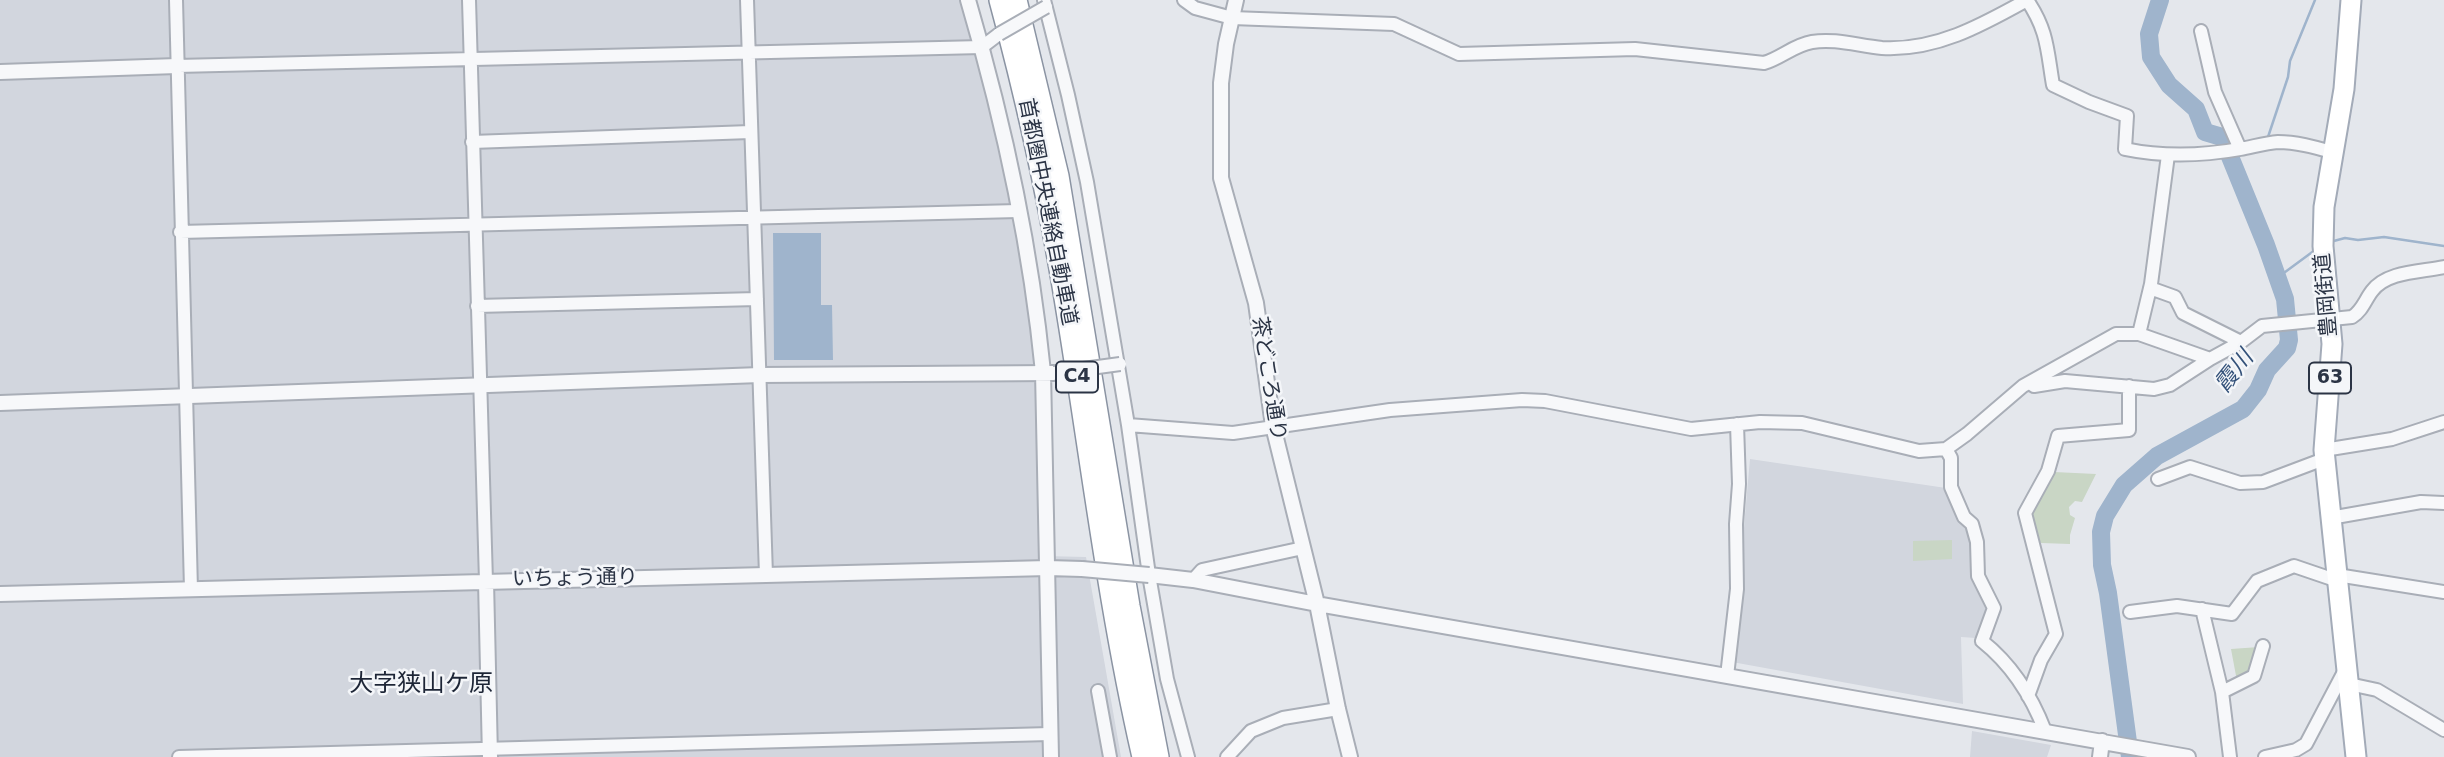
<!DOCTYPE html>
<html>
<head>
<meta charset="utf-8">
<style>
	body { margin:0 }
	canvas { display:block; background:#e4e7ec }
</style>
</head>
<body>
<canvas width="2444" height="757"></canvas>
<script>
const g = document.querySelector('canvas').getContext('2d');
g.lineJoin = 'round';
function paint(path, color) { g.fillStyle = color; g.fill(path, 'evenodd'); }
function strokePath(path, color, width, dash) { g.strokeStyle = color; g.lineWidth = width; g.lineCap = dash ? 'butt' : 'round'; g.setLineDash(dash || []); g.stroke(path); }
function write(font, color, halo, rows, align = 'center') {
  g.font = font + ' "DejaVu Sans","Noto Sans JP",sans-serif'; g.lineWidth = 5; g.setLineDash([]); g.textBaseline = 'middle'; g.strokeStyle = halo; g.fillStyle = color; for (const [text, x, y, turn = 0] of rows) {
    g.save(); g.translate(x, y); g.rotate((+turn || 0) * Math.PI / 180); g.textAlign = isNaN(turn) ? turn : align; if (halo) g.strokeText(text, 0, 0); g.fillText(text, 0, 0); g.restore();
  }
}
paint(new Path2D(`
	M 0,0 L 963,0 L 1016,217 L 1042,374 L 1044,556 L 1086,557 L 1121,757 L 0,757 Z
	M 1750,459 L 1946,488 L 1972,538 L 1971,573 L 1988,605 L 1976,638 L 1961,637 L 1963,704 L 1732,662 Z
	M 1972,731 L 2051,745 L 2047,757 L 1970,757 Z`), '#d2d6de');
paint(new Path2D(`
	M 2054,472 L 2096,474 L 2082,502 L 2075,501 L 2069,507 L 2070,515 L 2075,518 L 2070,535 L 2070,544 L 2041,543 C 2022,514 2039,497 2054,472 Z
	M 1952,540 L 1952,559 L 1913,561 L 1913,541 Z
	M 2259,647 L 2252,671 L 2237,681 L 2231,649 Z`), '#c9d6c5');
paint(new Path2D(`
	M 773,233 L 821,233 L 821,305 L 832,305 L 833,360 L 774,360 Z`), '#9fb4cc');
strokePath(new Path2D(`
	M 2268,137 L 2288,77 L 2290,61 L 2315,0
	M 2330,242 L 2345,238 L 2358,240 L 2384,237 L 2444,246
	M 2277,278 L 2315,250`), '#9fb4cc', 2.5);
strokePath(new Path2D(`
	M 2130,757 L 2108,593 L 2102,565 L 2101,532 L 2105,516 L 2124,485 L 2157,456 L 2243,409 L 2258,390 L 2267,370 L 2287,348 L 2289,340 L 2285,299 L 2266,245 L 2222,137 L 2205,132 L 2196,109 L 2169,85 L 2151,57 L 2149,34 L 2160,0`), '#9fb4cc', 18);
const minor = new Path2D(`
	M 176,0 L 191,589
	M 469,0 L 486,581
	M 747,0 L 766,575
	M 1044,0 L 1068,95 L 1087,182 L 1128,425 L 1233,433 L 1390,410 L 1522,400 L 1545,401 L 1691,429 L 1760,422 L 1802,423 L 1919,451 L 1946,449 L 1967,434 L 2023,386 L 2116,334 L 2139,334 L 2210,359 L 2241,342 L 2262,326 L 2352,317 C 2362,311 2365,300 2372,291 C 2387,271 2421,272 2444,267
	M 1184,0 L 1195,8 L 1232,18 L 1394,24 L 1459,54 L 1635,49 L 1764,63 C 1781,58 1794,45 1812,42 C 1835,38 1859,46 1882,48 C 1936,51 1982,25 2027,0
	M 2027,0 C 2048,31 2047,50 2053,85 L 2089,102 L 2127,116 L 2125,149 C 2163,157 2201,156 2240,149 C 2252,147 2265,143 2278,142 C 2296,142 2314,147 2332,152
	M 2201,31 L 2215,92 L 2240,149
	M 177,66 C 446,61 714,51 982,47 L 999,34
	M 472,142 L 750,132
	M 180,232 L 1018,211
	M 2150,288 L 2175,297 L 2183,313 L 2241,342
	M 477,306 L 757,299
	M 2139,334 L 2151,284 L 2168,155
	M 2030,383 L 2034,386 L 2065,381 L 2154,389 L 2170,385 L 2210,359
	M 1128,425 L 1149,575 L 1167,679 L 1188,757
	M 1946,449 L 1951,458 L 1951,487 L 1964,517 L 1972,524 L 1977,542 L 1978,576 L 1994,608 L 1982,641 C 2011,664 2032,697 2045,731
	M 2324,450 L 2392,439 L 2444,422
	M 2158,479 L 2190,467 L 2240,483 L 2263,482 L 2324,459
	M 2330,518 L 2421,502 L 2444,503
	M 2337,575 L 2444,592
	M 1193,580 L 1202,570 L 1303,548
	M 2202,609 L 2222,692 L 2230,757
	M 2130,612 L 2177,606 L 2232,614 L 2257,581 L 2294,566 L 2338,581
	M 1727,676 L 1737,589 L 1736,524 L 1739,484 L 1737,424
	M 2349,684 L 2377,690 L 2444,730
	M 1098,691 L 1110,757
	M 2222,692 L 2254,676 L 2263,646
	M 2028,696 L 2041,660 L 2056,634 L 2025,513 L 2048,471 L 2058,436 L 2129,430 L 2129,386
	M 179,757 L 1050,734
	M 1227,757 L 1251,731 L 1283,718 L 1338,709
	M 2265,757 L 2296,750 L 2306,744 L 2346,668`);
const tertiary = new Path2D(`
	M 968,0 C 1003,119 1031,249 1043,372 L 1051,757
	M 1236,0 L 1226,44 L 1221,83 L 1221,178 L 1256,303 L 1273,426 L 1317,604 L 1338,709 L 1350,757
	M 0,72 L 177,66
	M 0,403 L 760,375 L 1054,373
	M 1149,575 L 1193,580 L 1317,604 L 2188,757
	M 486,581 L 490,757
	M 0,594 L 1048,568 L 1082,569
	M 2100,757 L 2102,741`);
const primary = new Path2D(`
	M 2351,0 L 2344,89 L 2324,207 L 2323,246 L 2332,344 L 2324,450 L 2356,757`);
const motorway = new Path2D(`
	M 1000,0 C 1025,92 1046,186 1062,280 C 1089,439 1107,600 1143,757
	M 1016,0 L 1058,176 L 1129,606 L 1158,757`);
strokePath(minor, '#a9aeb7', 16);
strokePath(tertiary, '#a9aeb7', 18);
strokePath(primary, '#a3abb8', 23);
strokePath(motorway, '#8b94a3', 24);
strokePath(minor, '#f7f8fa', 12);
strokePath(tertiary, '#f7f8fa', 14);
strokePath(primary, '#fff', 19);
strokePath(motorway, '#fff', 21);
const minorBridge = new Path2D(`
	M 999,34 L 1046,7
	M 1054,373 L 1120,364`);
const tertiaryBridge = new Path2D(`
	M 1082,569 L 1149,575`);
strokePath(minorBridge, '#a9aeb7', 16, []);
strokePath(tertiaryBridge, '#a9aeb7', 18, []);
strokePath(minorBridge, '#f7f8fa', 12);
strokePath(tertiaryBridge, '#f7f8fa', 14);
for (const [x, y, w] of [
	[1077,377,42],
	[2330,378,42]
]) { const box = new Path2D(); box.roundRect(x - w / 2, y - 15.5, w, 31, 5); g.fillStyle = '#f4f6f9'; g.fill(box); strokePath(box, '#2b3445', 2); }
write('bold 19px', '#2b3445', null, [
	["C4",1077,377],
	["63",2330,378]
]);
write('21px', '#2b3445', '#f4f6f9', [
	["首都圏中央連絡自動車道",1047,212,79],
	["豊岡街道",2327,295,-95],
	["茶どころ通り",1268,379,81],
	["いちょう通り",575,579,-1]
]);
write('italic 23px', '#34527a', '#f4f6f9', [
	["霞川",2235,372,-52]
]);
write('24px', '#1d2536', '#f4f6f9', [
	["大字狭山ケ原",421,685]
]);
</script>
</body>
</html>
